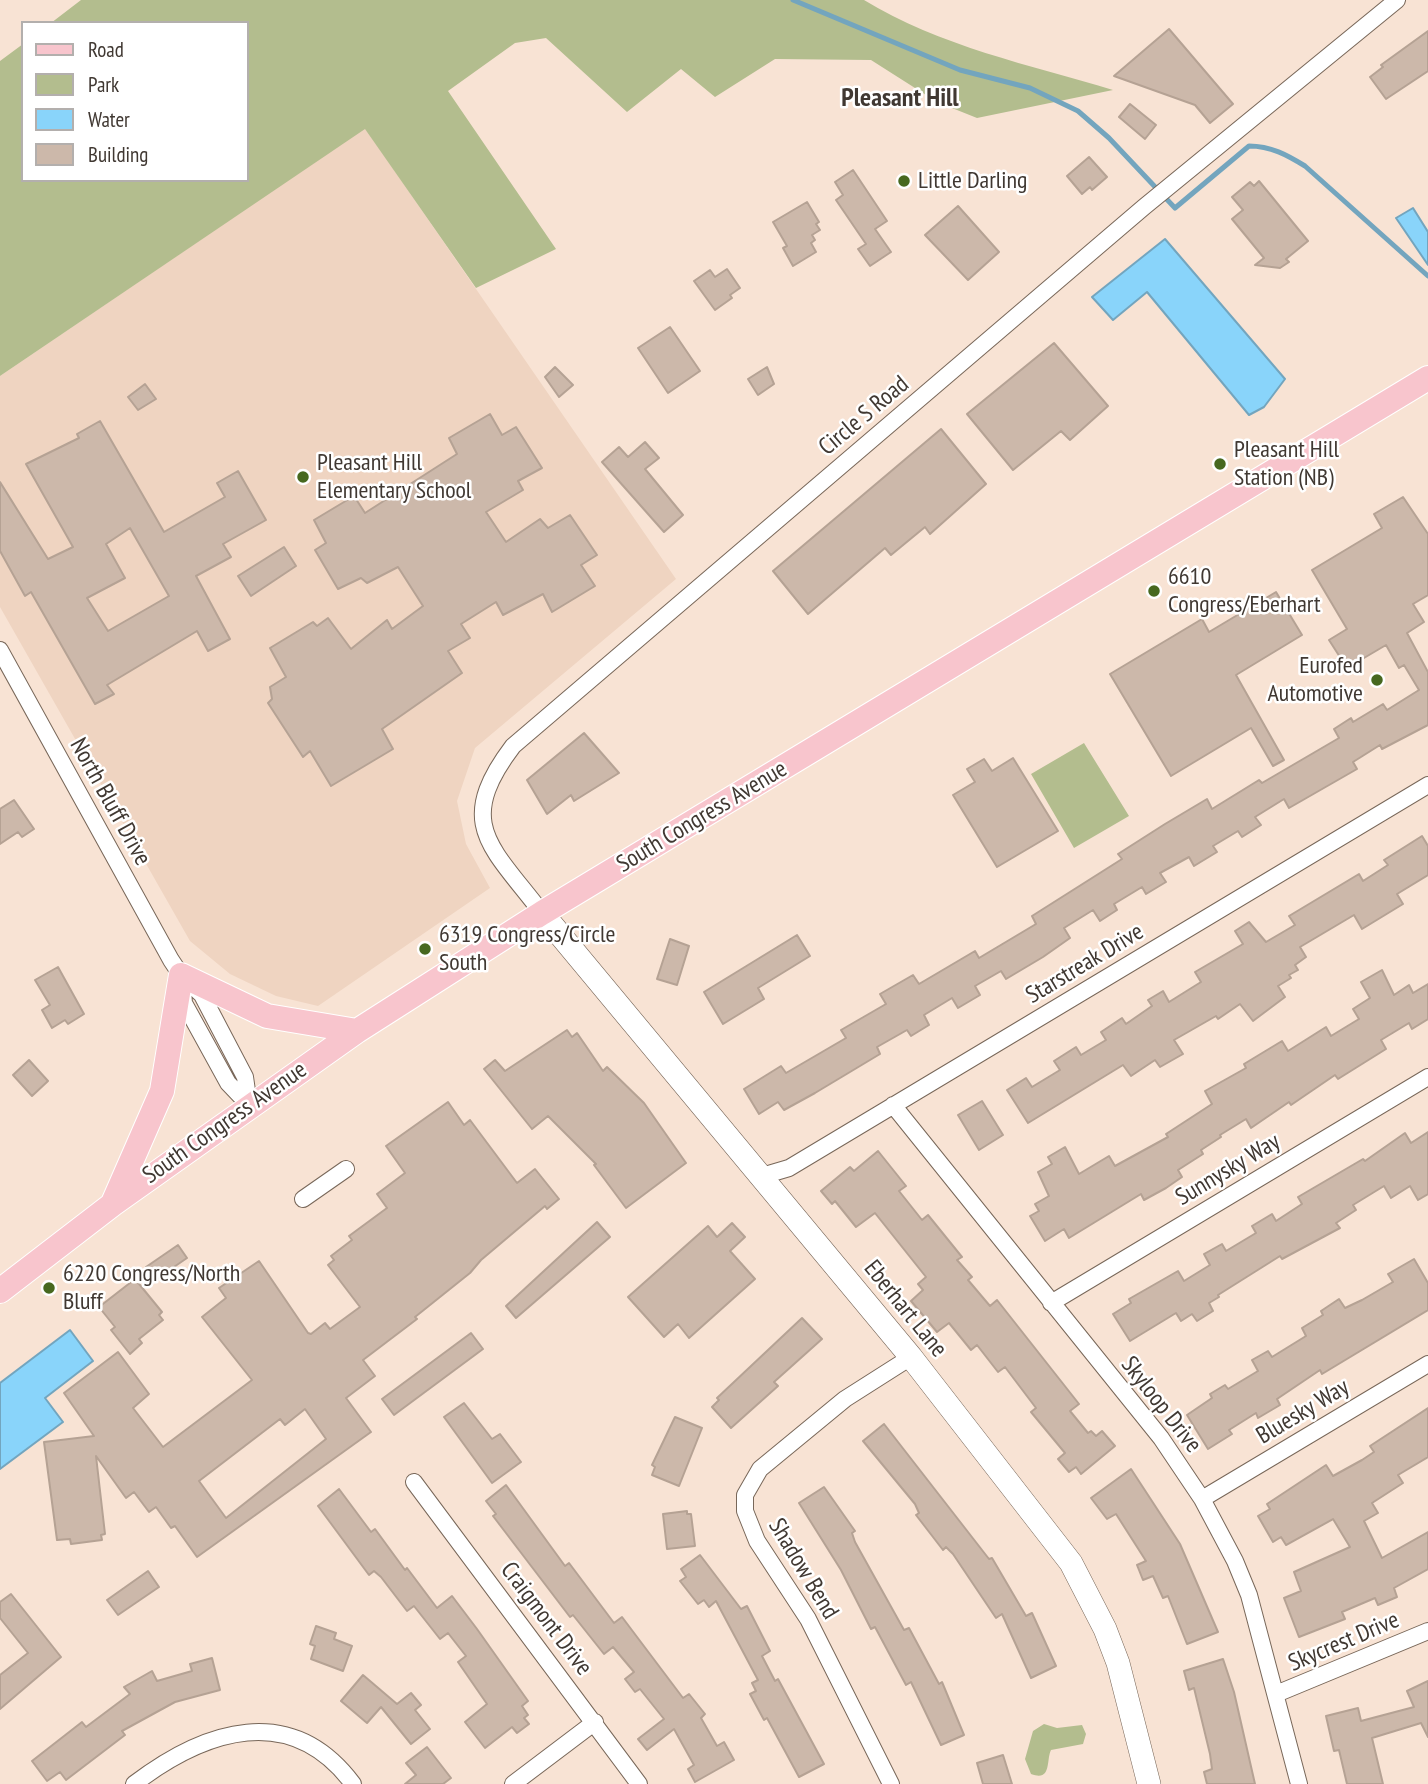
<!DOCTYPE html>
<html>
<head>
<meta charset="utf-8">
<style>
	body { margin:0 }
	#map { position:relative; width:1428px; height:1784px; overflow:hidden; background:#f8e3d4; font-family:"PT Sans Narrow",sans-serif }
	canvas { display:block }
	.legend { position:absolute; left:21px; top:21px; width:228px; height:161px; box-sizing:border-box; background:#fff; border:2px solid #b3afad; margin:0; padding:9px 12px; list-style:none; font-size:21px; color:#403832 }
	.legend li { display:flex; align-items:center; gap:14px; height:35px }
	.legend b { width:35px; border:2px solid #b3afad }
</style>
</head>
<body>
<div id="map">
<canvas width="1428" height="1784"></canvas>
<ul class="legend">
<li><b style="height:9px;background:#f8c5cd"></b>Road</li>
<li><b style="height:19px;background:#b3bd8e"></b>Park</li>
<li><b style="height:19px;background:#89d4fa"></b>Water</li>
<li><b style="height:19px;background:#ccb8aa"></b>Building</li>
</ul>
</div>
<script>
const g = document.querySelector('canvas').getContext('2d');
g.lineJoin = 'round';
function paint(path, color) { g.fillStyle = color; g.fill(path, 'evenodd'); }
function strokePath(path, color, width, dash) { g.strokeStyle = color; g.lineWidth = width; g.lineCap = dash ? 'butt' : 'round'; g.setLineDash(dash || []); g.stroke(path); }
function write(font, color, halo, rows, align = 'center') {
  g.font = font + ' "PT Sans Narrow",sans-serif'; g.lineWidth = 5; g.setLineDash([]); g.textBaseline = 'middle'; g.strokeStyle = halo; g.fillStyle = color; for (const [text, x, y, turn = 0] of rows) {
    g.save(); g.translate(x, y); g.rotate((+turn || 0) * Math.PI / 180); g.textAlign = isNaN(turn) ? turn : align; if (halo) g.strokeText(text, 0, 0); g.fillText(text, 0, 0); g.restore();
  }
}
paint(new Path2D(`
	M 365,128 L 676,579 L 475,748 L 457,801 L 466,844 L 490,888 L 318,1006 L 276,996 L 230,974 L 190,941 L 0,607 L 0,376 Z`), '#efd4c1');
paint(new Path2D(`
	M 81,0 L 864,0 C 939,46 1030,65 1113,90 L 977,118 L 937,102 L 871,60 L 775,59 L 715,97 L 681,69 L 627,112 L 546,38 L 515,43 L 448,91 L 556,249 L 476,288 L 365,129 L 0,376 L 0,61 L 23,44 L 23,180 L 247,180 L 247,23 L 51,23 Z
	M 1084,743 L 1129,816 L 1074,848 L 1031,774 Z
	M 1044,1724 L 1057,1728 L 1082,1725 L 1086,1734 L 1083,1744 L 1051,1750 C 1046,1760 1052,1782 1031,1774 L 1025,1759 L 1033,1731 Z`), '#b3bd8e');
const water = new Path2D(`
	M 1413,208 L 1428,232 L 1428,265 L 1396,218 Z
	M 1165,239 L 1285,379 L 1264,407 L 1249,415 L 1147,292 L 1113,320 L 1092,297 Z
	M 70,1330 L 93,1361 L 45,1398 L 63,1422 L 0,1469 L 0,1383 Z`);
paint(water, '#89d4fa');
strokePath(water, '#73a5be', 2);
strokePath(new Path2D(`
	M 793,0 L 960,70 L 1030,88 L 1078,111 L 1109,138 L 1175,208 L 1249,146 C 1271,146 1287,155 1305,166 L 1428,276`), '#73a5be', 5);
const building = new Path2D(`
	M 1169,29 L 1233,104 L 1210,123 L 1195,105 L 1114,76 Z
	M 1428,31 L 1428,71 L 1386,99 L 1370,77 L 1383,67 L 1381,65 Z
	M 1130,104 L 1156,125 L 1145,139 L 1119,117 Z
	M 1089,157 L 1107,177 L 1092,190 L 1090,187 L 1082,194 L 1067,176 Z
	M 853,170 L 887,221 L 875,229 L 891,252 L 870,266 L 858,249 L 866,244 L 836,200 L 843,195 L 835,182 Z
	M 1259,181 L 1308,241 L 1286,259 L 1289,262 L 1280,268 L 1255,265 L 1264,258 L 1232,219 L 1243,210 L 1232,197 L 1250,182 L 1254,186 Z
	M 807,202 L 819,222 L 816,224 L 820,230 L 812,235 L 815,240 L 811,243 L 816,252 L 793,266 L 783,248 L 787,246 L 773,222 Z
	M 958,206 L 999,252 L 968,280 L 925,235 Z
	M 727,269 L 740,288 L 730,295 L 732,298 L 715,310 L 694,281 L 710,270 L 715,277 Z
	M 670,327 L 700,371 L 668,393 L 638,348 Z
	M 1054,343 L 1108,406 L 1070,440 L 1061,431 L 1013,470 L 967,414 Z
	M 555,367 L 573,385 L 559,397 L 545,377 Z
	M 767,367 L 774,384 L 758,395 L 748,379 Z
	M 145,384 L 156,399 L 138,410 L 128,397 Z
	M 490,414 L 502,435 L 516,427 L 542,468 L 518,481 L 523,490 L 486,512 L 506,542 L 540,519 L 548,528 L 570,515 L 597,555 L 581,565 L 595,586 L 552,612 L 543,594 L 503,615 L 496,602 L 461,624 L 470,638 L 448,651 L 462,673 L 382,729 L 393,749 L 331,786 L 310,751 L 303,757 L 268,703 L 272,699 L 270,687 L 286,677 L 270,648 L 313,622 L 317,626 L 328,618 L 351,649 L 387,620 L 392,629 L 423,606 L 398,567 L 367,583 L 361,578 L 338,589 L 315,550 L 326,543 L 314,520 L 354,496 L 365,513 L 457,454 L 449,438 Z
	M 100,421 L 164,532 L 225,497 L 217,483 L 238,471 L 266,520 L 223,544 L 231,557 L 196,576 L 230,639 L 208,651 L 197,631 L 107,685 L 114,694 L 95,704 L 31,592 L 25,596 L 0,551 L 0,482 L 48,559 L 73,547 L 26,464 L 79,438 L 77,434 ZM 130,528 L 169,596 L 108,631 L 87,598 L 125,578 L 106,544 Z
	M 941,429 L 986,484 L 930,534 L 925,527 L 891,555 L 885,548 L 808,614 L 773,571 Z
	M 645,442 L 659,458 L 645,469 L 683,515 L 664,532 L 602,462 L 619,447 L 628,457 Z
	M 1403,497 L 1428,534 L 1428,595 L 1413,604 L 1424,622 L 1407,633 L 1428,672 L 1428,725 L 1382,749 L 1380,745 L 1353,762 L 1357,769 L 1289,808 L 1284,799 L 1255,817 L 1261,825 L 1242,837 L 1238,831 L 1213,846 L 1217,852 L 1194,866 L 1189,857 L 1160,873 L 1166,882 L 1146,894 L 1142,887 L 1114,904 L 1117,910 L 1100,921 L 1093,910 L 1064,928 L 1070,938 L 1043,957 L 1006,979 L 1001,971 L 975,986 L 980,995 L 958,1008 L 952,998 L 924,1015 L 929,1025 L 911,1036 L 907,1030 L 877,1047 L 880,1054 L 815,1093 L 784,1110 L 778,1102 L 759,1114 L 744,1089 L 781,1066 L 786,1073 L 846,1038 L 841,1030 L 886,1004 L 880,994 L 913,975 L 919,984 L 975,951 L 979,958 L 1036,924 L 1032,916 L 1122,859 L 1118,854 L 1165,824 L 1207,799 L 1212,809 L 1259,780 L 1262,783 L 1339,738 L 1334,729 L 1351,718 L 1353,722 L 1383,704 L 1387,710 L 1419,690 L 1404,665 L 1399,668 L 1386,645 L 1347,668 L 1329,640 L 1347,629 L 1312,570 L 1382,528 L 1374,514 Z
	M 284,547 L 296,566 L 251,596 L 238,576 Z
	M 1276,592 L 1302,635 L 1236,675 L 1284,760 L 1273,766 L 1251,728 L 1171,776 L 1110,674 L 1202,619 L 1209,632 Z
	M 584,733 L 619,773 L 574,801 L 571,795 L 547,814 L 527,780 Z
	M 1013,758 L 1058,831 L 997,867 L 953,795 L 975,782 L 967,769 L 984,759 L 992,771 Z
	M 14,800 L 34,829 L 22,837 L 18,832 L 0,844 L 0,809 Z
	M 1422,836 L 1428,846 L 1428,875 L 1397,894 L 1403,904 L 1362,929 L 1354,915 L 1300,947 L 1306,957 L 1295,965 L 1298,970 L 1289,975 L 1291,978 L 1278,986 L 1285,997 L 1253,1021 L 1240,1004 L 1218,1019 L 1216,1016 L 1174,1040 L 1183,1054 L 1160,1067 L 1155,1060 L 1131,1076 L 1123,1065 L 1028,1123 L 1007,1090 L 1026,1078 L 1032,1087 L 1060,1070 L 1054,1061 L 1076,1047 L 1081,1055 L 1106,1040 L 1101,1032 L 1122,1018 L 1126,1024 L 1152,1006 L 1148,1000 L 1163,991 L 1169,1002 L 1201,982 L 1195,972 L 1243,944 L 1235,931 L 1249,922 L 1266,942 L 1295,925 L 1289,916 L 1359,874 L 1363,881 L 1388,865 L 1384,860 Z
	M 797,935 L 810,956 L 758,988 L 764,999 L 723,1024 L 704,992 Z
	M 670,939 L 689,946 L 677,985 L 657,979 Z
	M 58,967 L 84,1014 L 68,1024 L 65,1020 L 52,1028 L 42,1010 L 50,1005 L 35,980 Z
	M 1382,970 L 1394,995 L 1409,985 L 1413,993 L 1428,984 L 1428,1019 L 1412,1029 L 1409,1023 L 1381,1040 L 1386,1049 L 1338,1079 L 1335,1075 L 1291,1105 L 1289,1102 L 1251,1128 L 1246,1119 L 1220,1135 L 1221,1137 L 1201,1150 L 1203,1154 L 1178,1170 L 1182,1177 L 1166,1188 L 1144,1200 L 1141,1194 L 1069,1238 L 1064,1229 L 1045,1241 L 1030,1216 L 1039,1211 L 1035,1204 L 1049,1196 L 1038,1172 L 1052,1164 L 1048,1157 L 1065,1147 L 1079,1174 L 1109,1156 L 1115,1166 L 1168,1137 L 1166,1134 L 1212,1104 L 1205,1091 L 1246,1068 L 1244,1064 L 1282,1041 L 1288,1051 L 1326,1027 L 1331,1036 L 1359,1019 L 1353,1009 L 1370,998 L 1361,982 Z
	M 567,1030 L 572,1037 L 577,1033 L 603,1071 L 607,1067 L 644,1103 L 686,1163 L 626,1208 L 594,1165 L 596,1164 L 548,1116 L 532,1129 L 484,1069 L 495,1060 L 505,1071 Z
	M 29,1060 L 48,1081 L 32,1096 L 13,1075 Z
	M 982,1101 L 1003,1135 L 979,1150 L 958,1115 Z
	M 448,1102 L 464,1125 L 470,1120 L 517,1183 L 535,1169 L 559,1199 L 547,1209 L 545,1206 L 481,1260 L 470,1273 L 415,1317 L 417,1319 L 363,1360 L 375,1376 L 346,1398 L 371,1432 L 197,1557 L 175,1526 L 171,1528 L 156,1507 L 149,1512 L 134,1492 L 126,1498 L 96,1456 L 105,1534 L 101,1535 L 102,1540 L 71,1544 L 70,1539 L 57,1540 L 44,1442 L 94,1436 L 64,1393 L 118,1352 L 149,1394 L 133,1408 L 163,1447 L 252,1380 L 202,1317 L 226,1298 L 219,1288 L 259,1261 L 308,1333 L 311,1334 L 325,1323 L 330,1329 L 360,1307 L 328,1265 L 334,1260 L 331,1256 L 352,1240 L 349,1236 L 387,1208 L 377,1194 L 405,1173 L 386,1146 ZM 305,1409 L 326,1439 L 226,1518 L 199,1481 L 280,1419 L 285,1425 Z
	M 1428,1132 L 1428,1194 L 1418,1200 L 1410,1186 L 1391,1198 L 1384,1186 L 1353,1205 L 1356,1210 L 1336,1223 L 1340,1228 L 1282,1259 L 1280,1256 L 1218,1295 L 1219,1297 L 1209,1303 L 1213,1311 L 1197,1321 L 1192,1314 L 1181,1321 L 1176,1313 L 1130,1341 L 1113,1314 L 1131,1303 L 1129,1299 L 1178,1271 L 1184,1281 L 1210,1265 L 1204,1254 L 1222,1244 L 1226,1251 L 1256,1233 L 1252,1226 L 1272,1214 L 1276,1221 L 1302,1204 L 1298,1197 L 1363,1159 L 1365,1161 L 1405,1133 L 1411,1143 Z
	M 878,1151 L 906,1186 L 899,1191 L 922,1220 L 928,1215 L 962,1257 L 957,1260 L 972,1277 L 968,1280 L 990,1306 L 997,1300 L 1079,1404 L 1070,1411 L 1088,1433 L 1091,1431 L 1096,1436 L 1102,1431 L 1115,1446 L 1081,1474 L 1076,1467 L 1069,1472 L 1058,1459 L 1065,1453 L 1031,1412 L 1036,1408 L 1005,1367 L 998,1372 L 977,1345 L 971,1350 L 949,1323 L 937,1332 L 911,1301 L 923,1290 L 918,1284 L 926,1277 L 875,1213 L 856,1227 L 835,1201 L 832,1204 L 821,1191 L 850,1167 L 854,1171 Z
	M 597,1222 L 610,1237 L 516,1318 L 506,1306 Z
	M 732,1223 L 745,1237 L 730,1251 L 755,1279 L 689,1338 L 678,1324 L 664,1337 L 628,1297 L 708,1226 L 717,1237 Z
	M 178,1245 L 187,1258 L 155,1280 L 146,1267 Z
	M 1414,1259 L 1428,1283 L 1428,1310 L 1322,1374 L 1320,1370 L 1277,1399 L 1280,1405 L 1258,1418 L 1256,1413 L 1229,1430 L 1232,1434 L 1208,1449 L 1187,1415 L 1212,1398 L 1210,1394 L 1225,1385 L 1228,1389 L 1258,1371 L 1252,1360 L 1268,1351 L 1272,1357 L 1306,1336 L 1302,1328 L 1323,1315 L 1321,1311 L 1339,1299 L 1345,1308 L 1362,1300 L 1393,1282 L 1388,1274 Z
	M 135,1279 L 162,1312 L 159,1315 L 163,1320 L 139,1339 L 142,1343 L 130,1354 L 111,1330 L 115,1327 L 99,1307 Z
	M 802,1318 L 822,1339 L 774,1382 L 778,1386 L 731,1428 L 712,1407 L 719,1400 L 717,1398 Z
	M 471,1333 L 483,1349 L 394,1415 L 382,1399 Z
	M 464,1403 L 492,1439 L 500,1434 L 521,1462 L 492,1483 L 444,1417 Z
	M 1428,1408 L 1428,1457 L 1398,1475 L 1403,1483 L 1372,1503 L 1378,1513 L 1364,1521 L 1382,1558 L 1428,1532 L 1428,1569 L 1394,1588 L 1397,1597 L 1378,1605 L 1375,1598 L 1342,1612 L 1345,1619 L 1299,1637 L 1284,1598 L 1301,1591 L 1294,1572 L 1350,1547 L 1333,1519 L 1286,1545 L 1281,1537 L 1273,1542 L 1258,1516 L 1270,1509 L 1267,1504 L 1326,1465 L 1333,1476 L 1362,1460 L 1374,1452 L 1370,1446 Z
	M 675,1417 L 702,1428 L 679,1486 L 652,1475 L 655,1467 L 652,1465 Z
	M 884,1424 L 989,1559 L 992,1558 L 1026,1616 L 1032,1613 L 1056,1666 L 1031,1678 L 1002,1614 L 996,1618 L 953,1554 L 946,1547 L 943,1550 L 916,1515 L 919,1513 L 915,1504 L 863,1441 Z
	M 1131,1469 L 1180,1544 L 1218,1632 L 1187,1644 L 1168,1596 L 1163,1598 L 1153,1576 L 1143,1580 L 1137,1565 L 1146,1561 L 1116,1514 L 1107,1519 L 1091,1498 Z
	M 506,1485 L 565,1566 L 569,1563 L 614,1623 L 622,1617 L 683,1698 L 689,1694 L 705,1714 L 701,1718 L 717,1746 L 724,1742 L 734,1760 L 695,1782 L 688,1769 L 694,1765 L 674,1729 L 647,1750 L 638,1739 L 664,1719 L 640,1689 L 635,1692 L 625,1679 L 634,1672 L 613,1647 L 604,1654 L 573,1615 L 570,1617 L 493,1516 L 496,1514 L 486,1501 Z
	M 824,1487 L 855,1531 L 852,1533 L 855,1542 L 904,1630 L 909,1628 L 939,1684 L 942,1682 L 964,1735 L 941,1745 L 911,1682 L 906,1685 L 875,1627 L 871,1629 L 841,1570 L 799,1503 Z
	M 339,1489 L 371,1532 L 375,1529 L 405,1570 L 407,1568 L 437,1608 L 452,1596 L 477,1629 L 528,1701 L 522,1706 L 528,1715 L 524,1718 L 529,1724 L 517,1733 L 512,1727 L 485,1748 L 465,1722 L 487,1704 L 458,1662 L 466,1656 L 448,1633 L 440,1639 L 414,1606 L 407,1611 L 381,1577 L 374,1571 L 369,1575 L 318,1506 Z
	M 687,1511 L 687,1514 L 691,1514 L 695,1546 L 667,1549 L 663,1514 Z
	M 700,1555 L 741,1609 L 747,1606 L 770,1651 L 762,1656 L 775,1681 L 778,1679 L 824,1764 L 799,1777 L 767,1718 L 764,1720 L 750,1694 L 756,1691 L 752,1683 L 758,1680 L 716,1601 L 709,1607 L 704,1600 L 698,1604 L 680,1581 L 686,1577 L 681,1569 Z
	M 148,1571 L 159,1587 L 118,1615 L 107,1600 Z
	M 11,1594 L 61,1657 L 0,1709 L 0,1675 L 28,1653 L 0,1618 L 0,1602 Z
	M 316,1626 L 336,1633 L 334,1639 L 352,1646 L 343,1671 L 311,1659 L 315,1646 L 310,1644 Z
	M 212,1658 L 220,1690 L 175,1702 L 122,1731 L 125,1735 L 66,1780 L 60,1772 L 47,1781 L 32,1761 L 82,1722 L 86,1727 L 130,1694 L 124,1687 L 152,1671 L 157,1681 L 192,1671 L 190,1664 Z
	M 1223,1659 L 1234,1692 L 1255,1784 L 1207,1784 L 1204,1772 L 1212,1769 L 1210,1754 L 1194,1688 L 1189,1690 L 1184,1671 Z
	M 363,1675 L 397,1704 L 411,1693 L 421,1705 L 415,1710 L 430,1729 L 411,1744 L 381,1707 L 367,1723 L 341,1701 Z
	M 1428,1681 L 1428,1737 L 1421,1723 L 1372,1738 L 1383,1784 L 1347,1784 L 1339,1750 L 1334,1751 L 1326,1716 L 1358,1708 L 1361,1721 L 1414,1707 L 1407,1691 Z
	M 427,1747 L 451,1778 L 443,1784 L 405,1784 L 416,1775 L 406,1763 Z
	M 1003,1755 L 1012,1784 L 983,1784 L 977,1763 Z`);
paint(building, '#ccb8aa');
strokePath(building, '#b5a294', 2);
const street = new Path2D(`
	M 0,650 L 171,960 L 181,975 L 202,995 L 245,1077 L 249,1105
	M 542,913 C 491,846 454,824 513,746 L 1144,207 L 1397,0
	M 183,991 L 184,1003 L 228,1083 L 249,1105
	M 893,1105 L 1161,1438 L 1202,1499 L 1235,1561 L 1249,1595 L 1299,1784
	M 762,1176 L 789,1168 L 1428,785
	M 303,1199 L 346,1169
	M 1051,1303 L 1428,1077
	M 414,1482 L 639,1784
	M 1202,1499 L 1428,1364
	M 1276,1694 L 1428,1631
	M 134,1784 C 205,1730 291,1701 353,1784
	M 513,1784 L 595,1722
	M 891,1784 L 808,1619 L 757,1541 L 745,1511 L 745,1495 L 760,1469 L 845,1399 L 911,1357`);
const secondary = new Path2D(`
	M 542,913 L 911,1357 L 1071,1563 L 1105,1629 L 1118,1663 L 1149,1784`);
const primary = new Path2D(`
	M 113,1203 L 162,1091 L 181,975 L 267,1016 L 357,1031
	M 0,1291 L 113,1204 L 357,1031 L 542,913 L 1428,378`);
strokePath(street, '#786759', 18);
strokePath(secondary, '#786759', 24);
strokePath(primary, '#fff', 26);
strokePath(street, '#fff', 16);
strokePath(secondary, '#fff', 23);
strokePath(primary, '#f8c5cd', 24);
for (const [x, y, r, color] of [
	[904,181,7,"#47681f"],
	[1220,464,7,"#47681f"],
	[303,477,7,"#47681f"],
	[1154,591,7,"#47681f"],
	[1377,680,7,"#47681f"],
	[425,949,7,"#47681f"],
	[49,1288,7,"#47681f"]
]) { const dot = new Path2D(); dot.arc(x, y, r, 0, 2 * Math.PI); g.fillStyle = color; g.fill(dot); strokePath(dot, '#fff', 2.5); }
write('24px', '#403832', '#fff', [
	["Little Darling",918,181],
	["Pleasant Hill",1234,450],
	["Station (NB)",1234,478],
	["Pleasant Hill",317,463],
	["Elementary School",317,491],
	["6610",1168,577],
	["Congress/Eberhart",1168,605],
	["Eurofed",1363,666,"right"],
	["Automotive",1363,694,"right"],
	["6319 Congress/Circle",439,935],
	["South",439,963],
	["6220 Congress/North",63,1274],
	["Bluff",63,1302]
], 'left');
write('24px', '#403832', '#fff', [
	["Circle S Road",864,416,-40],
	["North Bluff Drive",110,802,61],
	["South Congress Avenue",702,817,-31],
	["Starstreak Drive",1085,964,-31],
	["South Congress Avenue",225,1123,-35],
	["Sunnysky Way",1228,1170,-31],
	["Eberhart Lane",905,1309,51],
	["Skyloop Drive",1161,1405,52],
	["Bluesky Way",1303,1412,-31],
	["Shadow Bend",803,1569,59],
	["Craigmont Drive",546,1619,53],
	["Skycrest Drive",1344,1642,-23]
]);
write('bold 26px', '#403832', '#fff', [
	["Pleasant Hill",900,99]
]);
</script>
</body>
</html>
